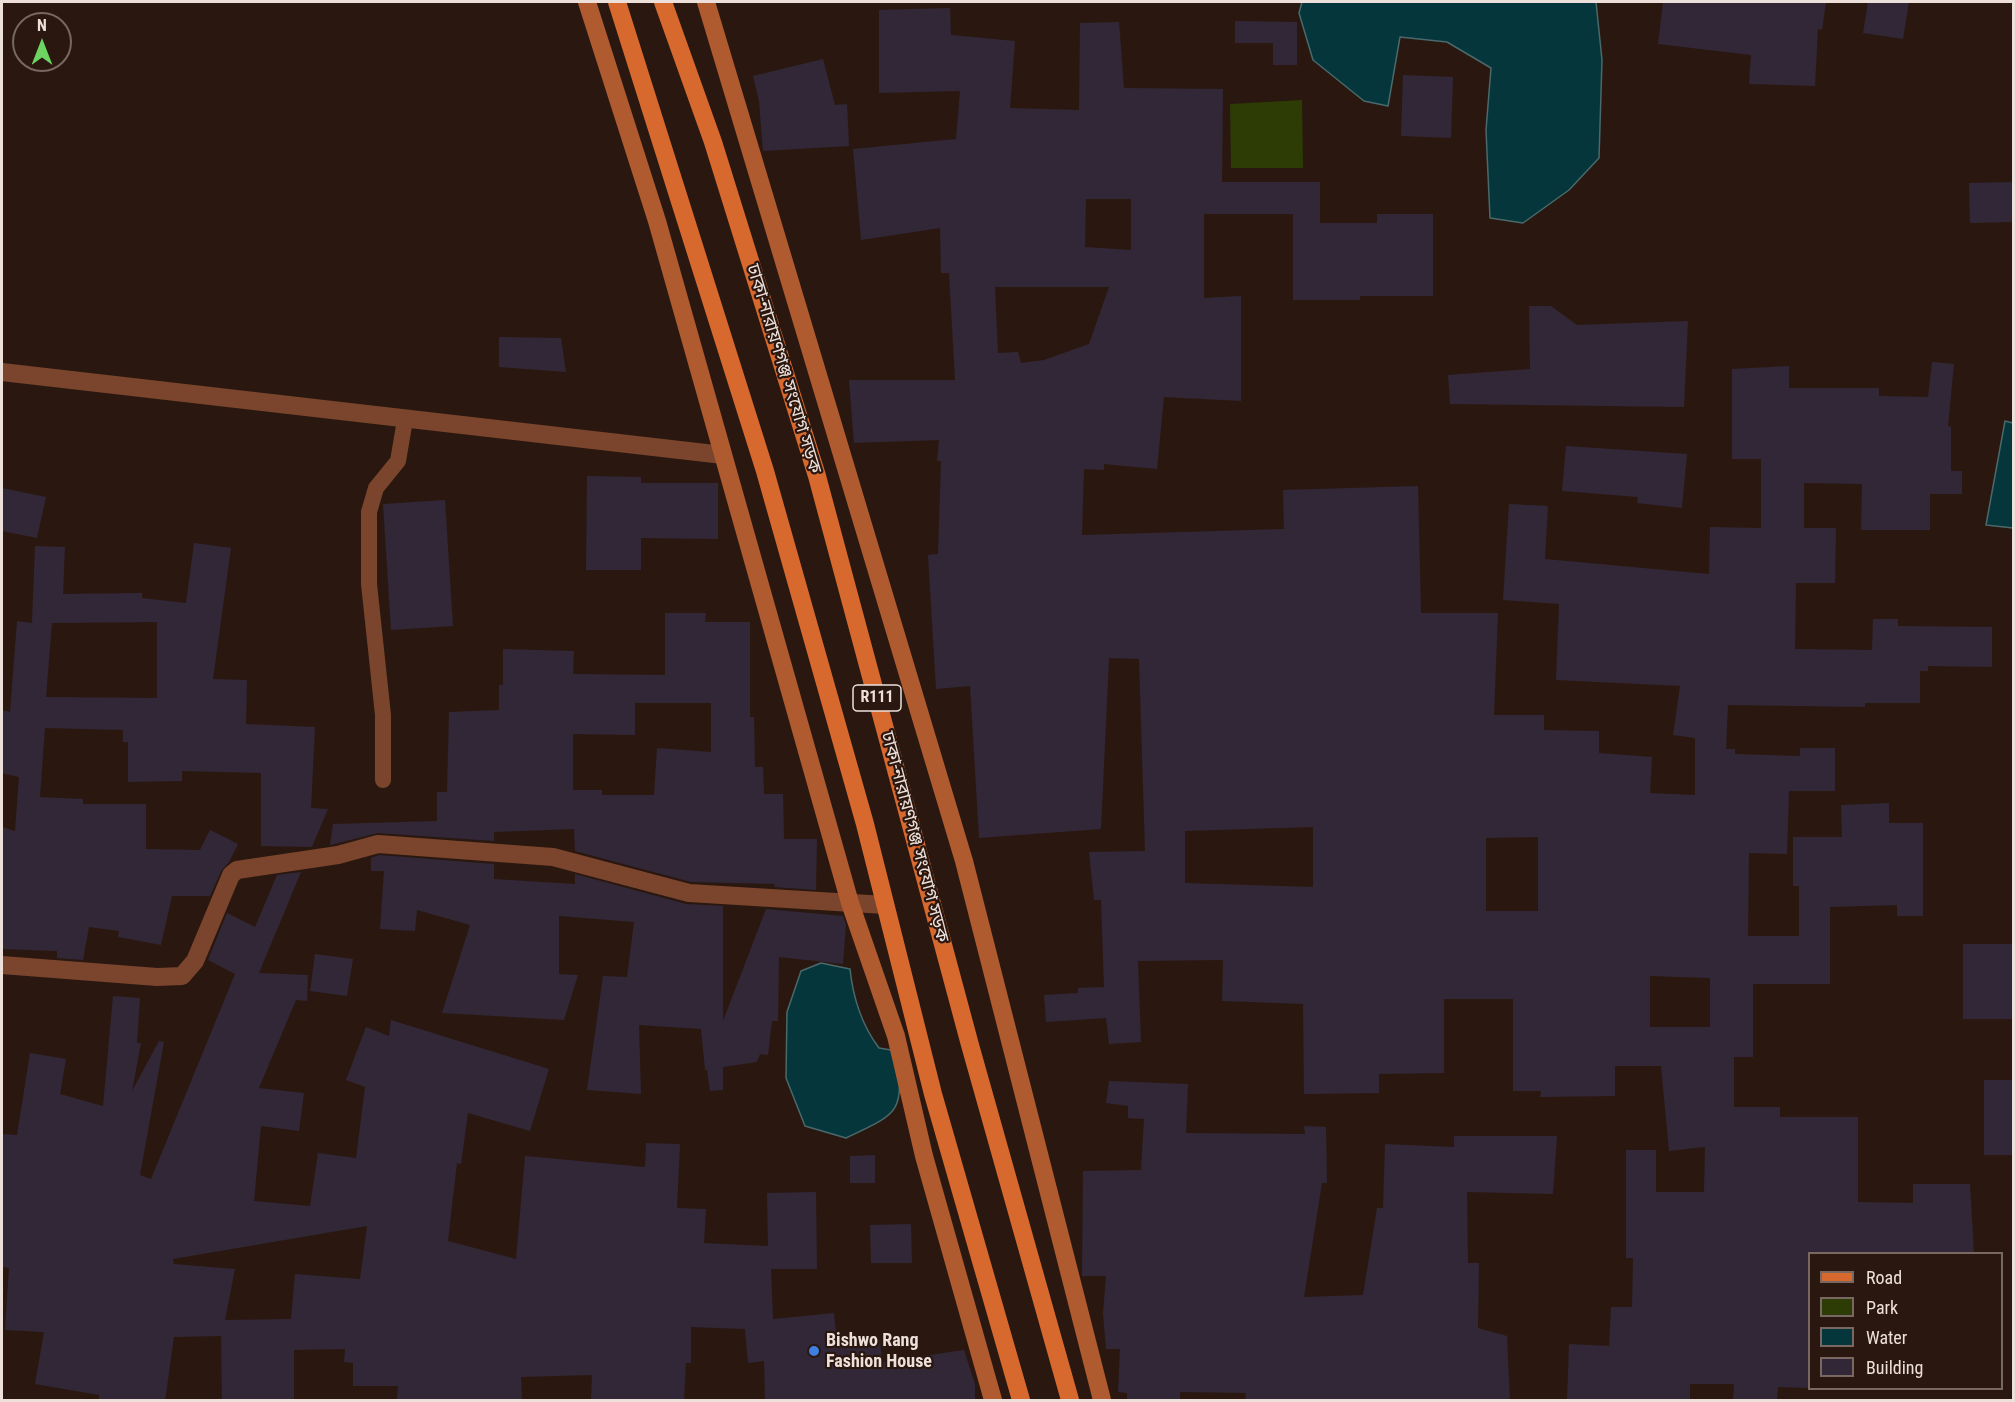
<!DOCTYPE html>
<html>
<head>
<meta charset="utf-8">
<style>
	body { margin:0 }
	#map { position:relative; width:2015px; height:1402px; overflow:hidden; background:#2a1810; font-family:"Roboto Condensed",sans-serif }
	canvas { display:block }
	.frame { position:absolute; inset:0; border:3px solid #ede0da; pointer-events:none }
	.legend { position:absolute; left:1808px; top:1252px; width:195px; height:138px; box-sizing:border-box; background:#2a1810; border:2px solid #786861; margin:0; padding:8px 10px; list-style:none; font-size:18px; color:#ede0da }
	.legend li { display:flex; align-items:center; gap:12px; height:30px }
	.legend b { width:30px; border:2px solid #786861 }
	.north { position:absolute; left:12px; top:12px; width:60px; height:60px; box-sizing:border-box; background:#2a1810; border:2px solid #786861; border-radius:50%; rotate:0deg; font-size:16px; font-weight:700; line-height:24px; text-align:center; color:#ede0da }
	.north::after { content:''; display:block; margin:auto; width:21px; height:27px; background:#6dd361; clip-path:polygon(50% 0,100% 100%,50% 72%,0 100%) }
</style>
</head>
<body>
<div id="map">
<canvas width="2015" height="1402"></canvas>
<div class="frame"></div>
<ul class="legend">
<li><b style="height:8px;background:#d8692e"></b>Road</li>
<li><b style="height:16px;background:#2d3c04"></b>Park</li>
<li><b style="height:16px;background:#04363b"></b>Water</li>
<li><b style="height:16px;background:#322737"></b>Building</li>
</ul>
<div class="north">N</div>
</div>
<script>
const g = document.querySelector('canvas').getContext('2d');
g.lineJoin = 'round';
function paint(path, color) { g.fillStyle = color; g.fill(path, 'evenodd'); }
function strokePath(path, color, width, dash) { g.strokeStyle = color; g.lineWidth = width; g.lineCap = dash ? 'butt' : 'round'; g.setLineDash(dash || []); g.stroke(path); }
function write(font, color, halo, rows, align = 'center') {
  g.font = font + ' "Roboto Condensed","Noto Sans Bengali",sans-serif'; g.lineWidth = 4.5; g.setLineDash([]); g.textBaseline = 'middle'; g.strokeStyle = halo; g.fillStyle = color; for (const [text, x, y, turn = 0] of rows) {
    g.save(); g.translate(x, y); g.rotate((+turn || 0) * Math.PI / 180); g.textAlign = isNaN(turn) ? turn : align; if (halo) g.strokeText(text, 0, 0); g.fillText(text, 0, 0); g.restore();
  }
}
paint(new Path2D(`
	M 1302,100 L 1303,168 L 1231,168 L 1230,104 Z`), '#2d3c04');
const water = new Path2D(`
	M 1302,2 L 1596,2 L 1602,60 L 1599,158 L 1569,190 L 1523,223 L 1490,218 L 1486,130 L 1491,68 L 1447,42 L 1400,37 L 1388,106 L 1364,101 L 1313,60 L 1299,13 Z
	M 2005,421 L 2013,423 L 2013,528 L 1986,525 Z
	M 821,963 L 850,969 C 853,998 861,1024 879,1048 L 897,1051 C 903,1112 902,1112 846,1138 L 805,1126 L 786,1078 L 787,1012 L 801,971 Z`);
paint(water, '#04363b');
strokePath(water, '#4a696b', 1.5);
paint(new Path2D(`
	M 1663,2 L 1826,2 L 1822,30 L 1818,29 L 1815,86 L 1749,84 L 1751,55 L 1658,44 Z
	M 1868,2 L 1909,2 L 1903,39 L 1863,33 Z
	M 950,8 L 951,35 L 1015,41 L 1010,108 L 1079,110 L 1080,23 L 1119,22 L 1124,88 L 1223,89 L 1222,182 L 1320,182 L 1320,223 L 1377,223 L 1377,214 L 1433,214 L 1433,296 L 1360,296 L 1360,300 L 1293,300 L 1293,214 L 1204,214 L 1204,298 L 1241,296 L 1241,401 L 1164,397 L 1157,469 L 1104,464 L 1104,470 L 1084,469 L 1082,535 L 1284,529 L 1283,490 L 1418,486 L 1421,613 L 1498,613 L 1494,715 L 1544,715 L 1544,730 L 1599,731 L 1599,753 L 1652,757 L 1650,793 L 1695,795 L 1695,738 L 1673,735 L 1680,686 L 1556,680 L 1559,604 L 1503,600 L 1509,504 L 1548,506 L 1545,559 L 1709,574 L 1710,527 L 1761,528 L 1761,459 L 1732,459 L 1732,369 L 1789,366 L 1789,388 L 1879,388 L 1879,396 L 1928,397 L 1932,362 L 1954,364 L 1948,426 L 1951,427 L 1951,471 L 1962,471 L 1962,494 L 1930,494 L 1930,530 L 1861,530 L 1862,484 L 1804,483 L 1804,528 L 1836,528 L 1835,583 L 1796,583 L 1795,649 L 1872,650 L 1873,619 L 1898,619 L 1898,626 L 1992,627 L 1992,667 L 1928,666 L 1928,671 L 1920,671 L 1920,703 L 1865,703 L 1865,707 L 1728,705 L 1726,749 L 1735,749 L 1735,754 L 1800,756 L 1800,748 L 1835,748 L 1835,791 L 1789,791 L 1787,854 L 1749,853 L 1748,936 L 1799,936 L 1799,886 L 1793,886 L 1793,837 L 1842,837 L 1841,805 L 1889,803 L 1889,823 L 1923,823 L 1923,916 L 1897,916 L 1897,905 L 1830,907 L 1830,984 L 1753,984 L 1753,1057 L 1734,1057 L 1734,1107 L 1780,1107 L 1780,1117 L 1858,1117 L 1858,1202 L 1913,1203 L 1913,1184 L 1970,1184 L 1974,1254 L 1809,1254 L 1809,1388 L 1778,1387 L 1777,1401 L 1733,1401 L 1734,1384 L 1690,1384 L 1690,1401 L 1567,1401 L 1569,1344 L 1609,1346 L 1611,1307 L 1632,1307 L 1633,1258 L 1626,1258 L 1626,1150 L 1656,1150 L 1656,1192 L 1704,1192 L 1705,1147 L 1669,1151 L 1661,1066 L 1615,1066 L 1615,1096 L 1540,1097 L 1541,1091 L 1513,1091 L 1513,999 L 1444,999 L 1444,1073 L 1379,1074 L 1379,1093 L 1304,1094 L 1303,1004 L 1222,1001 L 1223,960 L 1138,961 L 1141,1042 L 1109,1044 L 1106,1018 L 1046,1022 L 1044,995 L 1078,993 L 1078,988 L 1104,987 L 1101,900 L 1094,900 L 1089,852 L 1145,851 L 1139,659 L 1109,658 L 1101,829 L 979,838 L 970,686 L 936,689 L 928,555 L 938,554 L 941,461 L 937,461 L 939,440 L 854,443 L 849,380 L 955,380 L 949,273 L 941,273 L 940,228 L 861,240 L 853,149 L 956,139 L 960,91 L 879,93 L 879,10 ZM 1086,199 L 1131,199 L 1131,250 L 1085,247 ZM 995,287 L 1109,287 L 1089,344 L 1044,360 L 1021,363 L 1018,352 L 998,353 ZM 1313,827 L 1313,887 L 1185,883 L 1185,831 ZM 1538,837 L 1538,911 L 1486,911 L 1486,838 ZM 1650,976 L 1710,978 L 1710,1027 L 1650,1027 Z
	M 1235,21 L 1297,22 L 1297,65 L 1273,65 L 1273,43 L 1235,43 Z
	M 823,59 L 835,105 L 847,104 L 849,146 L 763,151 L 759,101 L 753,76 Z
	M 1403,75 L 1453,77 L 1451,138 L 1401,136 Z
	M 2013,182 L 2013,222 L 1970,223 L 1969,183 Z
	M 1529,306 L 1551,306 L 1577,325 L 1688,321 L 1684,407 L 1450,404 L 1448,375 L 1530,369 Z
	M 499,337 L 561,338 L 566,372 L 499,367 Z
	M 1566,446 L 1687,454 L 1682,508 L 1637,503 L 1638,497 L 1562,491 Z
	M 587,476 L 641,477 L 641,483 L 718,483 L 718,539 L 641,538 L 641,570 L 586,570 Z
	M 2,488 L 46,497 L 37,538 L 2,531 Z
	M 445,500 L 453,626 L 391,630 L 383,504 Z
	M 194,543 L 231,548 L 213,679 L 247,680 L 246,724 L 315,727 L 311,808 L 328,809 L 312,847 L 261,846 L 261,773 L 182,771 L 182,781 L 128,782 L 128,742 L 123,742 L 123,730 L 45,728 L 40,797 L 83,799 L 83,804 L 146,804 L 146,849 L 200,850 L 210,830 L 238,844 L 229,862 L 221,871 L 210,896 L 172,896 L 161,945 L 118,937 L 119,931 L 89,927 L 83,960 L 57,958 L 57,951 L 2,949 L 2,827 L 15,831 L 19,777 L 2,773 L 2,710 L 10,712 L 17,621 L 32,623 L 35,546 L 65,547 L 63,594 L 142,593 L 142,598 L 186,603 ZM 157,622 L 157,698 L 46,697 L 52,623 Z
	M 665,613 L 706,613 L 705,622 L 750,622 L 750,717 L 754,717 L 755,767 L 763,767 L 764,794 L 783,794 L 784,839 L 817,839 L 816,890 L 774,887 L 775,884 L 691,882 L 575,851 L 574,829 L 494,832 L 494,841 L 378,833 L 330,845 L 333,824 L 437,821 L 437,792 L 447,792 L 449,712 L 499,710 L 499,685 L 503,685 L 503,649 L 574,651 L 573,674 L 665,675 ZM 635,703 L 711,703 L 711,752 L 657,748 L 654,795 L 602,795 L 602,790 L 573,790 L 573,734 L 635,735 Z
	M 379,855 L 494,864 L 494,879 L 575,884 L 575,874 L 686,904 L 723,906 L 723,1021 L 766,909 L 843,916 L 846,925 L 843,964 L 779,957 L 778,1021 L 772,1021 L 768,1055 L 760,1054 L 757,1062 L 723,1067 L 723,1090 L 710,1091 L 707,1070 L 705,1070 L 701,1029 L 639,1025 L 641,1094 L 587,1090 L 603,976 L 627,977 L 634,922 L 559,916 L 559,974 L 578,975 L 564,1020 L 442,1013 L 470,925 L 417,910 L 415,931 L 380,929 L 384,871 L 371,871 L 371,858 Z
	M 301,872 L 259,973 L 308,975 L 307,1001 L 296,1000 L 259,1088 L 304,1093 L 299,1131 L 261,1126 L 254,1201 L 310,1206 L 318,1153 L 356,1158 L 365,1087 L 346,1080 L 366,1027 L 389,1036 L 391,1020 L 549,1069 L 530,1131 L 468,1113 L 461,1164 L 457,1163 L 448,1241 L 516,1259 L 525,1156 L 645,1167 L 646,1143 L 680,1144 L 677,1208 L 706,1209 L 704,1243 L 768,1246 L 767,1193 L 816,1192 L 817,1269 L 771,1269 L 773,1319 L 834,1313 L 837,1344 L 880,1340 L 882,1362 L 964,1350 L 975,1384 L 975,1401 L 765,1401 L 764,1361 L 748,1363 L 745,1329 L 691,1327 L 691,1363 L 686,1363 L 684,1401 L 591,1401 L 592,1375 L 521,1377 L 522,1401 L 397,1401 L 398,1386 L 353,1386 L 353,1363 L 344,1362 L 345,1349 L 294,1350 L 294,1401 L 222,1401 L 221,1336 L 174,1337 L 165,1401 L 99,1401 L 99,1395 L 35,1384 L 44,1332 L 5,1330 L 9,1268 L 2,1267 L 2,1134 L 17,1135 L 30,1053 L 66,1059 L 60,1094 L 103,1106 L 113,996 L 140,998 L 137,1043 L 141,1043 L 132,1091 L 159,1041 L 164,1042 L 140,1175 L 151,1179 L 235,974 L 208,960 L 227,913 L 255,927 L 277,875 ZM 367,1226 L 360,1279 L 295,1274 L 291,1319 L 225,1320 L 235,1269 L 174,1264 L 173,1259 Z
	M 1963,944 L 2013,944 L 2013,1019 L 1963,1019 Z
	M 315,954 L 353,959 L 347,996 L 310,991 Z
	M 1984,1080 L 2013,1080 L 2013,1155 L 1984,1155 Z
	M 1109,1081 L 1188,1084 L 1186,1133 L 1305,1134 L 1304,1126 L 1326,1127 L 1327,1183 L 1322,1183 L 1304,1297 L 1363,1295 L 1377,1208 L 1383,1208 L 1385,1144 L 1454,1147 L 1454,1136 L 1557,1136 L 1553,1194 L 1467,1192 L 1468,1263 L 1479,1263 L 1478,1328 L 1507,1336 L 1510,1401 L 1245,1401 L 1246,1393 L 1180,1392 L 1180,1401 L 1127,1401 L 1127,1393 L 1118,1392 L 1120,1349 L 1106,1349 L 1103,1313 L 1106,1276 L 1082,1276 L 1083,1171 L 1141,1170 L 1144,1119 L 1128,1118 L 1128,1106 L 1106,1103 Z
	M 875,1155 L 875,1183 L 850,1183 L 850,1156 Z
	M 911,1224 L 912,1263 L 871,1263 L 870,1225 Z`), '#322737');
strokePath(new Path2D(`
	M 383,780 L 383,715 L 369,584 L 369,512 L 376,488 L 398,461 L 405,420`), '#7a452c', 16);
strokePath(new Path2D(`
	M 2,372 L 723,455
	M 2,965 L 157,977 L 182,976 L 195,961 L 231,875 L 237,870 L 338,855 L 378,844 L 553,857 L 689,893 L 885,905`), '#7a452c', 18);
strokePath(new Path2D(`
	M 587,2 L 657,221 L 850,903 L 896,1036 L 924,1156 L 993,1400
	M 706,2 L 964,861 L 1102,1400`), '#af5a2f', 18);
strokePath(new Path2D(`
	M 617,2 L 765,471 L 865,824 L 933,1094 L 1021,1400
	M 663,2 L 713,142 L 817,476 L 970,1045 L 1070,1400`), '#d8692e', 18);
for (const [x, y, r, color] of [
	[814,1351,6,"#3f7fe0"]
]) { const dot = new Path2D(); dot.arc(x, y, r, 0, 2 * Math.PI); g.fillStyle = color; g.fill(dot); strokePath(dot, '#2a1810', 2); }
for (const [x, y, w] of [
	[877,698,48]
]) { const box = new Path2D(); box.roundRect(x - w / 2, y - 13, w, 26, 4.5); g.fillStyle = '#2a1810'; g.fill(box); strokePath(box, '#ede0da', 1.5); }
write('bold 16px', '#ede0da', null, [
	["R111",877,698]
]);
write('18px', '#ede0da', '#2a1810', [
	["ঢাকা-নারায়ণগঞ্জ সংযোগ সড়ক",783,369,73],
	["ঢাকা-নারায়ণগঞ্জ সংযোগ সড়ক",914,837,75]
]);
write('bold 18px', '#ede0da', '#2a1810', [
	["Bishwo Rang",826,1341],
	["Fashion House",826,1362]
], 'left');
</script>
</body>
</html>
